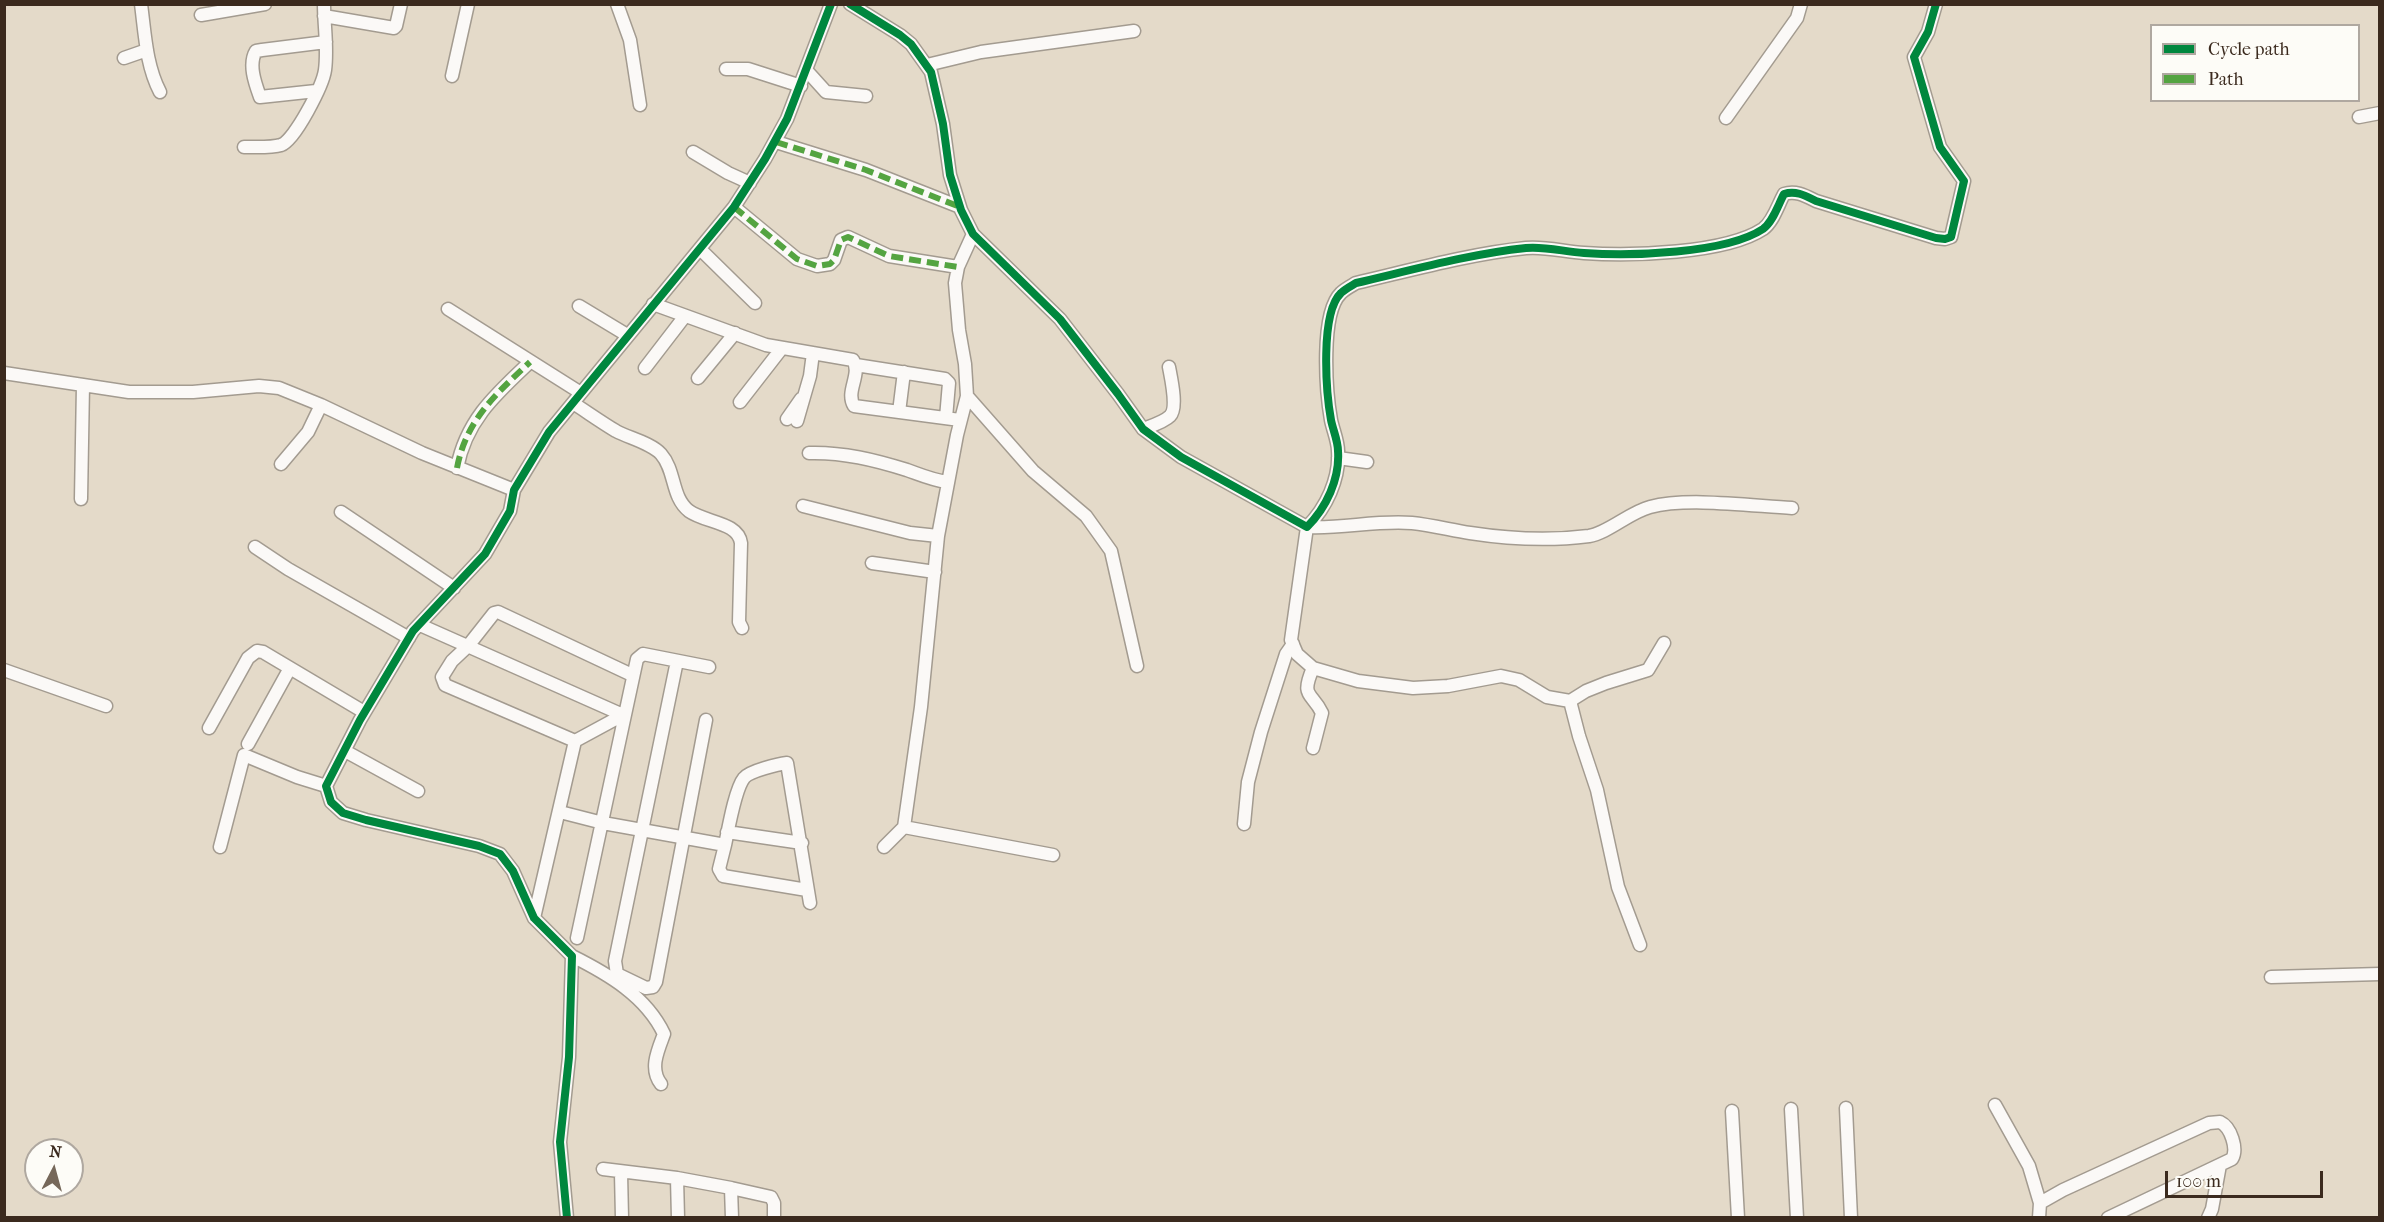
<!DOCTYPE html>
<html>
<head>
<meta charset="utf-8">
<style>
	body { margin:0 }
	#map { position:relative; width:2384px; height:1222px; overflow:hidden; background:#e4dac9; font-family:"IM FELL French Canon",serif }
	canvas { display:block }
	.frame { position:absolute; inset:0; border:6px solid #3b2a1e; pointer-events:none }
	.legend { position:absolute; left:2150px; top:24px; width:210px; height:78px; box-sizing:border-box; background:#fdfcf7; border:2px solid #afa8a0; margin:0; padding:8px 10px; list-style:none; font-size:18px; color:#3b2a1e }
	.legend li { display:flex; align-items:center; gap:12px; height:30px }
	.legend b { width:30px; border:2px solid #afa8a0 }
	.north { position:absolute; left:24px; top:1138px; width:60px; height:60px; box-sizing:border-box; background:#fdfcf7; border:2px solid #afa8a0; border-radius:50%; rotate:6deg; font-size:16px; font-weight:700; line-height:24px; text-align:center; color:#3b2a1e }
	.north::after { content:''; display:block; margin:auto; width:21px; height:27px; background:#76685a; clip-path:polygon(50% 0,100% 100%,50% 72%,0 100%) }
	.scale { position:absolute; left:2165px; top:1171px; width:158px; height:27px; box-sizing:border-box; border:3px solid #3b2a1e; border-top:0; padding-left:8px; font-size:18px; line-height:21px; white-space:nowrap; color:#3b2a1e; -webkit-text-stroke:4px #fdfcf7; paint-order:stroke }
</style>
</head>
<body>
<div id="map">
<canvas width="2384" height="1222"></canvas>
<div class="frame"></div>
<ul class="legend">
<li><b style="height:8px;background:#00873e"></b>Cycle path</li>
<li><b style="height:8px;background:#54a441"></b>Path</li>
</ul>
<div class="north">N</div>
<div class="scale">100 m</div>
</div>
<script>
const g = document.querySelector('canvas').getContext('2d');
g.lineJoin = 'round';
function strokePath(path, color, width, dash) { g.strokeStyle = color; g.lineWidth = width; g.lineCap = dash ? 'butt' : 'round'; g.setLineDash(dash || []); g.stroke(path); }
const street = new Path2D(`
	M 141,4 C 145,34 146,65 160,92
	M 617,4 L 630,40 L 640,105
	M 850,4 L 900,35 L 911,44 L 931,72 L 943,124 L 950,175 L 961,210 L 973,234 L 1060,319 L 1118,394 L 1143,429 L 1181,457 L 1307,527 C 1326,508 1340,479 1338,451 C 1338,441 1333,430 1331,420 C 1326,392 1320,313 1341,293 C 1345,289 1351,286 1356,283 C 1412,270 1469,254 1526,248 C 1545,246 1565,252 1584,253 C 1630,256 1725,254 1763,229 C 1773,222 1778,205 1784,194 C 1796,190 1806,196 1816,201 L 1936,238 L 1945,239 L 1951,237 L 1964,181 L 1940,147 L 1914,57 L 1928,32 L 1936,4
	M 201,15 L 265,4
	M 324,16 L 394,28 L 396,26 L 401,4
	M 124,58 L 147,50
	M 927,65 L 981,52 L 1134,31
	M 726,69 L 748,69 L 801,86
	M 807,71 L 826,92 L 866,96
	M 452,76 L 468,4
	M 316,91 L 260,97 C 255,83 248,64 256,51 L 262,50 L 326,42
	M 2359,117 L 2380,113
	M 1726,118 L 1797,18 L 1801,4
	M 776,142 L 866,170 L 960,207
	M 244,147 C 255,147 271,148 281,145 C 295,140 323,85 325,70 C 328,48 324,26 324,4
	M 693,152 L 728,173 L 750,183
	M 734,207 L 797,259 L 817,266 L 830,264 L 834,260 L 841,240 L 848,237 L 889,256 L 958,267
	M 700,249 L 755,303
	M 653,304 L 766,345 L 853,360 C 862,375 845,391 854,406 L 960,420
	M 579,306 L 627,335
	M 448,309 L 581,393
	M 856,365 L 945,379 L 949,383 L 946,418
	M 645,368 L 685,316
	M 4,373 L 129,392 L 193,392 L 259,386 L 279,388 L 321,405 L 422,453 L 514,490
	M 698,378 L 735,333
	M 967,396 L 1033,471 L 1086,516 L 1111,551 L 1137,666
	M 740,402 L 782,348
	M 573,403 C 587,412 601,422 616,431 C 629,438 651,443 661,454 C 676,471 671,497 689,511 C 706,523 738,522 741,543 L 739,622 L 742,628
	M 899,412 L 904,372
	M 787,419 L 801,399
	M 797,421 L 810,376 L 813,353
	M 1143,429 C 1151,426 1164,422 1170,416 C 1178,408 1171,378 1169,367
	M 809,453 C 843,452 875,460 907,470 C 921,475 932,480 947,482
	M 1338,458 L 1367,462
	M 281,464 L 308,432 L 321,405
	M 457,468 C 466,420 496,394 530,362
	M 81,499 L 83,385
	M 803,506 L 910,533 L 938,536
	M 341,512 L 454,588
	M 255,547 L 288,569 L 409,638
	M 872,563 L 935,572
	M 420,625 L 623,715
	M 1664,643 L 1648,670 L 1606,683 L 1586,691 L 1570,701 L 1547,697 L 1519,680 L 1501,676 L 1448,686 L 1413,688 L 1358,681 L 1313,668 L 1297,654 L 1291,640 L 1307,527 C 1342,529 1376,520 1412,523 C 1431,525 1451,530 1470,533 C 1509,539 1550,541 1589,536 C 1608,533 1630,512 1650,507 C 1687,497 1753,506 1792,508
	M 677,661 L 615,961 L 617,974 L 646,988 L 653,987 L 656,982 L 706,720
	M 1313,668 C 1300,698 1312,692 1322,713 L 1313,748
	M 4,670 L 106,706
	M 1570,701 L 1579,736 L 1597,790 L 1618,887 L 1640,945
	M 623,715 L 575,741 L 445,685 L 442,677 L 452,661 L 468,646 L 494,613 L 498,612 L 632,675
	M 209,728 L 248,658 L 257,651 L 263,652 L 364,712
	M 248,744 L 290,668
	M 345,751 L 418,791
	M 560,812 L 603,823 L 725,845 L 719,869 L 723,876 L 807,890
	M 1244,824 L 1248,782 L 1261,732 L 1286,654 L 1293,644
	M 904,827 L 1053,855
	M 727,832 L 802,843
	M 725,845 C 728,831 735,789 744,778 C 749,771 779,764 787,763 L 810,903
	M 220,847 L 244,755 L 297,777 L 326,786
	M 884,847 L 904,827 L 921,707 L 938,536 L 957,435 L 967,396 L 965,364 L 959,330 L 955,283 L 958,267 L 973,234
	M 534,918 L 575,741
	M 577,938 L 637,659 L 643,654 L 709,667
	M 572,956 C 608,974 646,996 664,1034 C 658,1050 649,1069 661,1084
	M 2271,977 L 2380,974
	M 1995,1105 L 2029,1166 L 2040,1203
	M 1846,1108 L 1851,1218
	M 1791,1109 L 1797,1218
	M 1732,1111 L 1738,1218
	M 603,1169 L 677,1178 L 731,1188 L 732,1218
	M 621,1173 L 622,1218
	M 677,1178 L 678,1218
	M 731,1188 L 771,1197 L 774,1203 L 774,1218
	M 567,1218 L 560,1142 L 569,1057 L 572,956 L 534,918 L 513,871 L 500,854 L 479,846 L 366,820 L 343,813 L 331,802 L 326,786 L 360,720 L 413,631 L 485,554 L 510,511 L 514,490 L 549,432 L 734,207 L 765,159 L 787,119 L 831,4
	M 2039,1218 L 2040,1203 L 2063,1190 L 2209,1123 L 2220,1122 C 2231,1127 2238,1149 2232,1159 L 2108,1218
	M 2208,1218 L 2212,1209 L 2220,1165`);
strokePath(street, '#a39b90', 15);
strokePath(street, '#fbf9f7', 12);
strokePath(new Path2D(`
	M 776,142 L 866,170 L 960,207
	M 734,207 L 797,259 L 817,266 L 830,264 L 834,260 L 841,240 L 848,237 L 889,256 L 958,267
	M 457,468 C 466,420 496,394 530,362`), '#54a441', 6, [12, 6]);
strokePath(new Path2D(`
	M 850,4 L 900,35 L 911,44 L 931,72 L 943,124 L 950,175 L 961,210 L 973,234 L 1060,319 L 1118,394 L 1143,429 L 1181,457 L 1307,527 C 1326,508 1340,479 1338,451 C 1338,441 1333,430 1331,420 C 1326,392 1320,313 1341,293 C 1345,289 1351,286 1356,283 C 1412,270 1469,254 1526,248 C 1545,246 1565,252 1584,253 C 1630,256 1725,254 1763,229 C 1773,222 1778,205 1784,194 C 1796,190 1806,196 1816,201 L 1936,238 L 1945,239 L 1951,237 L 1964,181 L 1940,147 L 1914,57 L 1928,32 L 1936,4
	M 567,1218 L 560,1142 L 569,1057 L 572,956 L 534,918 L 513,871 L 500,854 L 479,846 L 366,820 L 343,813 L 331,802 L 326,786 L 360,720 L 413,631 L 485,554 L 510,511 L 514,490 L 549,432 L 734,207 L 765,159 L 787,119 L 831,4`), '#00873e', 8);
</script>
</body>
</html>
